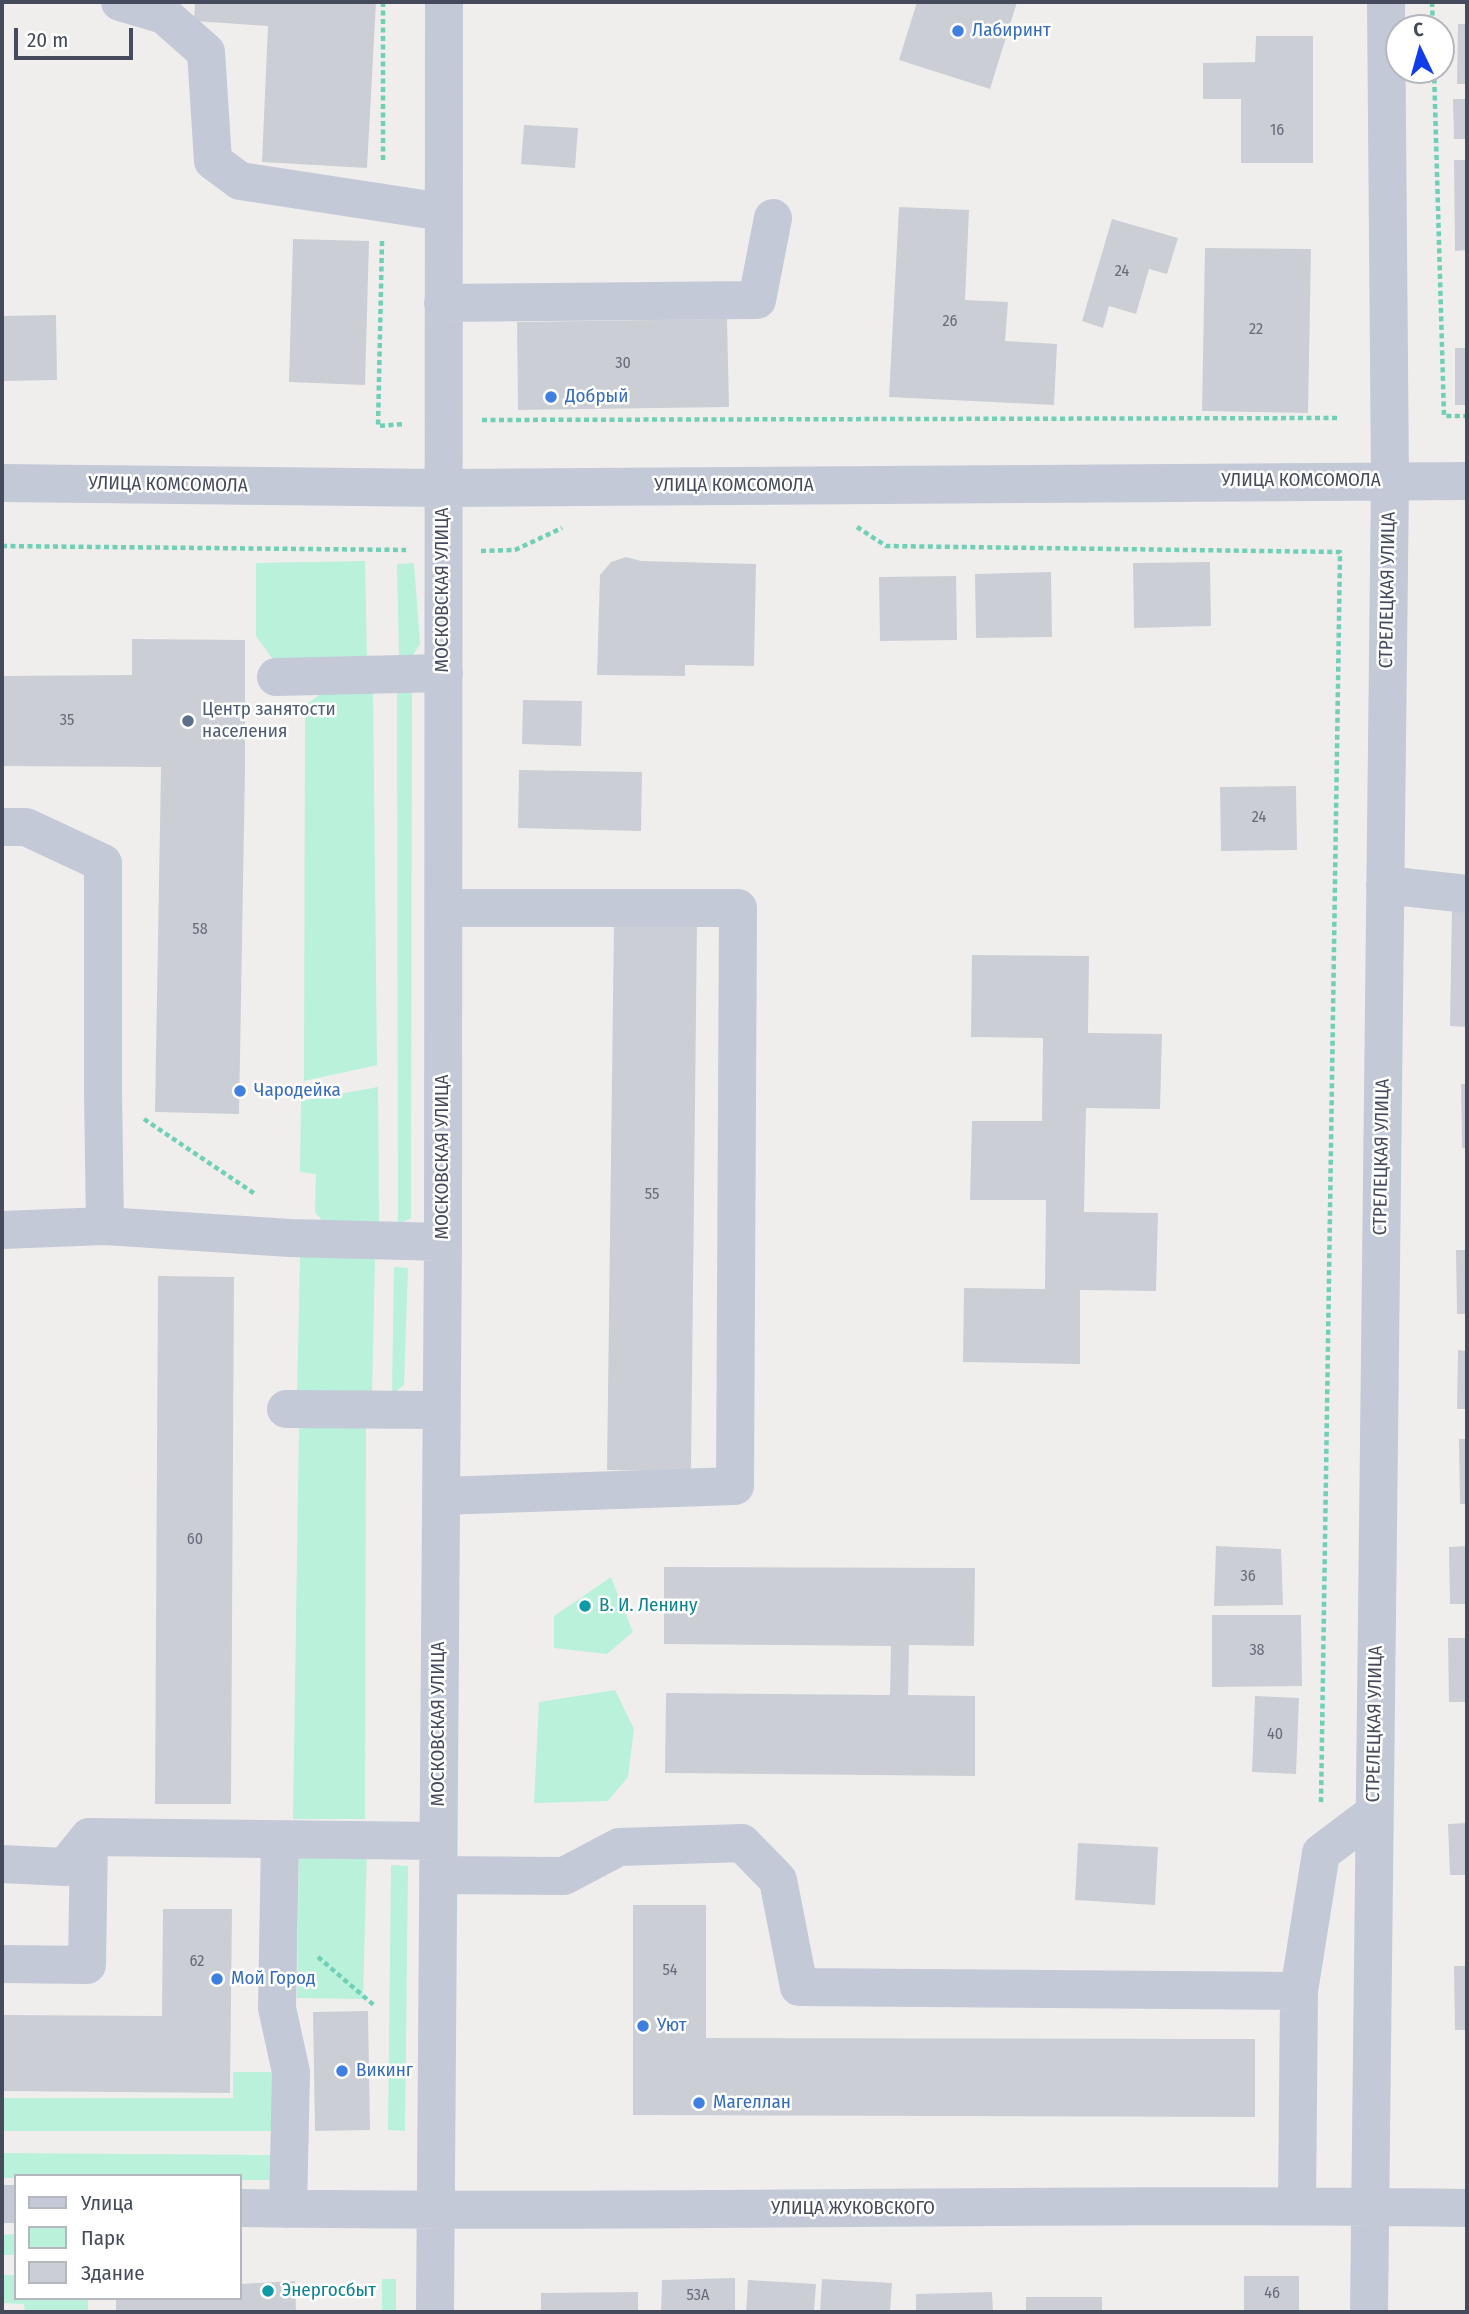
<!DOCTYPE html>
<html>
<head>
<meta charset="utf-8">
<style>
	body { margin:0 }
	#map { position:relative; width:1469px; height:2314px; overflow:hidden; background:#f0eeed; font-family:"Fira Sans Condensed",sans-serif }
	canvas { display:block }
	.frame { position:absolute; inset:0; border:4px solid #454b5c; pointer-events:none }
	.legend { position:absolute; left:14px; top:2174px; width:228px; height:126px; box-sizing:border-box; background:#fff; border:2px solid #b5b7be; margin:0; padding:9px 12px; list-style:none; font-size:21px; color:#454b5c }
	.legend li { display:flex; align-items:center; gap:14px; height:35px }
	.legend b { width:35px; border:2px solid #b5b7be }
	.north { position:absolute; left:1385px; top:14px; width:70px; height:70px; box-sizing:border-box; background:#fff; border:2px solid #b5b7be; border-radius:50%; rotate:355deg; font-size:19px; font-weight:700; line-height:28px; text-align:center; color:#454b5c }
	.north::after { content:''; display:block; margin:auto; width:24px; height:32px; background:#103de7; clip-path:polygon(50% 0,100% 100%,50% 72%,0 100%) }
	.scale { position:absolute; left:14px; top:28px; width:119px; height:32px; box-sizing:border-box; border:4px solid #454b5c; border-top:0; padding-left:9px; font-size:21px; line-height:24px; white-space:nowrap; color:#454b5c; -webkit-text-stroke:5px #fff; paint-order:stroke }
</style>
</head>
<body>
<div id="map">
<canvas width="1469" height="2314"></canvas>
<div class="frame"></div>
<ul class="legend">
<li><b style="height:9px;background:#c3c9d6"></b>Улица</li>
<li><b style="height:19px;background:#b9f1db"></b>Парк</li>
<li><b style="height:19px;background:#ccced5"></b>Здание</li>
</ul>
<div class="north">С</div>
<div class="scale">20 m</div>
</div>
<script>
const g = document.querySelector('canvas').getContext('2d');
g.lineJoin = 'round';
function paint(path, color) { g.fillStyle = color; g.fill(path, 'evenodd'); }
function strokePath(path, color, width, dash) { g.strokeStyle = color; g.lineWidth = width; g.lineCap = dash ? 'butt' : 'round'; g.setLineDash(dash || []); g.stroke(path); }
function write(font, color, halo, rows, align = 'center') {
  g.font = font + ' "Fira Sans Condensed",sans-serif'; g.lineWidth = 5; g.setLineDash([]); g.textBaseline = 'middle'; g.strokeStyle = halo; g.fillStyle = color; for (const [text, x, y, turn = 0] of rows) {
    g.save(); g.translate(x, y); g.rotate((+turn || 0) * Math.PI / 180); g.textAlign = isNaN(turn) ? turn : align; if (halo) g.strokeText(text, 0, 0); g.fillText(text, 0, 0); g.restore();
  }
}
paint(new Path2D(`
	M 365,561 L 367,659 L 277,665 L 256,636 L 256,563 Z
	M 414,563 L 420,644 L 411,658 L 399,657 L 397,564 Z
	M 412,687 L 411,1218 L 398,1225 L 397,688 Z
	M 373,688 L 377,1065 L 304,1081 L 305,706 L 326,689 Z
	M 378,1087 L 379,1227 L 325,1224 L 315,1212 L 316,1174 L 300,1172 L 301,1101 Z
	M 300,1257 L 375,1258 L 372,1395 L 297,1397 Z
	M 394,1267 L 408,1268 L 404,1385 L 392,1394 Z
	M 299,1424 L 366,1425 L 365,1819 L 293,1819 Z
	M 611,1577 L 633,1632 L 607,1654 L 554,1648 L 554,1616 Z
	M 615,1690 L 634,1729 L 628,1777 L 608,1801 L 534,1803 L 539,1702 Z
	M 299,1849 L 367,1849 L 363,1999 L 297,1998 Z
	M 391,1865 L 408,1866 L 405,2131 L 388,2130 Z
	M 233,2072 L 273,2072 L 274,2131 L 2,2131 L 2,2098 L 233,2098 Z
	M 2,2153 L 273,2155 L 273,2180 L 240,2180 L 240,2176 L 2,2178 Z
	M 16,2234 L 16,2255 L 2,2255 L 2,2235 Z
	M 2,2275 L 16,2275 L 16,2298 L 88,2298 L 88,2312 L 25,2312 L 24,2304 L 2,2303 Z
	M 382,2279 L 396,2279 L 396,2312 L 382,2312 Z`), '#b9f1db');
paint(new Path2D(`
	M 195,2 L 376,2 L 367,168 L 262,162 L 268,26 L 194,21 Z
	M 917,2 L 1017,2 L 990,89 L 899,60 Z
	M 1458,24 L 1467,24 L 1467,84 L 1457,84 Z
	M 1256,36 L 1313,36 L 1313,163 L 1241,163 L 1241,99 L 1203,99 L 1203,63 L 1255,62 Z
	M 1453,99 L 1467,99 L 1467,139 L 1454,139 Z
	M 524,125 L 578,128 L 575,168 L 521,164 Z
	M 1454,160 L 1467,160 L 1467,250 L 1455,251 Z
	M 899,207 L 969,210 L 965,300 L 1008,302 L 1005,341 L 1057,344 L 1054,405 L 889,397 Z
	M 1112,219 L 1178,238 L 1167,274 L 1149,269 L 1136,314 L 1109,306 L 1103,328 L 1082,321 Z
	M 293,239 L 369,241 L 365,385 L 289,382 Z
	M 1205,248 L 1311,249 L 1308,413 L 1202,411 Z
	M 56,315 L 57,380 L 2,381 L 2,316 Z
	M 727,319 L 729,407 L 518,410 L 517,322 Z
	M 1455,348 L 1467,348 L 1467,405 L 1455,405 Z
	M 626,557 L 641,561 L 756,564 L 754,666 L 685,665 L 685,676 L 597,675 L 600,575 L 611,562 Z
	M 1210,562 L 1211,626 L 1134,628 L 1133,563 Z
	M 1051,572 L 1052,637 L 976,638 L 975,574 Z
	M 956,576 L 957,640 L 880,641 L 879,577 Z
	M 132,639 L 245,640 L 245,769 L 239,1114 L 155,1112 L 161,767 L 2,766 L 2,676 L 132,675 Z
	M 523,700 L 582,701 L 581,746 L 522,744 Z
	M 519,770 L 642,772 L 641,831 L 518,828 Z
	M 1296,786 L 1297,850 L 1221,851 L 1220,787 Z
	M 1452,906 L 1467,906 L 1467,1027 L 1450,1026 Z
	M 614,921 L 697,921 L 691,1471 L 607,1470 Z
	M 972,955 L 1089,956 L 1088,1033 L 1162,1034 L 1160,1109 L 1086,1108 L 1084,1212 L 1158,1213 L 1156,1291 L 1080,1290 L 1080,1364 L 963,1362 L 964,1288 L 1045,1289 L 1046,1200 L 970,1200 L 972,1121 L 1042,1121 L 1043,1038 L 971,1037 Z
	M 1461,1084 L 1467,1084 L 1467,1148 L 1462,1148 Z
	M 1456,1250 L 1467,1250 L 1467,1314 L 1457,1314 Z
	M 158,1276 L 234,1277 L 231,1804 L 155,1804 Z
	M 1458,1350 L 1467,1351 L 1467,1409 L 1457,1409 Z
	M 1459,1439 L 1467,1439 L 1467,1504 L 1460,1504 Z
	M 1216,1546 L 1281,1549 L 1283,1605 L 1214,1606 Z
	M 1467,1546 L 1467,1604 L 1450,1604 L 1449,1547 Z
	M 664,1567 L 975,1568 L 974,1646 L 909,1645 L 908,1695 L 975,1696 L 975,1776 L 665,1773 L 666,1693 L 890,1695 L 891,1646 L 664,1644 Z
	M 1212,1615 L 1301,1615 L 1302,1686 L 1212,1687 Z
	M 1448,1638 L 1467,1638 L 1467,1702 L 1449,1702 Z
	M 1255,1696 L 1299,1698 L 1296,1774 L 1252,1772 Z
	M 1467,1823 L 1467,1875 L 1450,1875 L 1448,1824 Z
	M 1078,1843 L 1158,1847 L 1155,1905 L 1075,1900 Z
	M 633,1905 L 706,1905 L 706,2038 L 1255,2039 L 1255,2117 L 633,2115 Z
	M 163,1909 L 232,1909 L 230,2093 L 2,2091 L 2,2015 L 162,2016 Z
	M 1454,1966 L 1467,1966 L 1467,2030 L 1455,2030 Z
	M 368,2011 L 370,2130 L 315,2131 L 313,2012 Z
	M 1465,2082 L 1467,2082 L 1467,2102 L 1465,2102 Z
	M 1244,2276 L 1299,2276 L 1299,2312 L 1244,2312 Z
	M 735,2278 L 735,2312 L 661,2312 L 662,2280 Z
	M 822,2279 L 892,2283 L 890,2312 L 820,2312 Z
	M 748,2280 L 816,2284 L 814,2312 L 746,2312 Z
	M 295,2281 L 296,2312 L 116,2312 L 116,2298 L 240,2298 L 240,2284 Z
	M 638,2292 L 638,2312 L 541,2312 L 541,2293 Z
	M 992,2292 L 993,2312 L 916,2312 L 916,2294 Z
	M 1026,2297 L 1102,2297 L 1102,2312 L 1026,2312 Z`), '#ccced5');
strokePath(new Path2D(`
	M 383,2 L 383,162
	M 1432,2 L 1433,28
	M 1434,70 L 1444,416 L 1467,416
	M 382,241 L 378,426 L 404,424
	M 482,420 L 1337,418
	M 857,527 L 886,546 L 1340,552 L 1321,1804
	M 2,546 L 406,550
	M 481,551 L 515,550 L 562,528
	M 144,1119 L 255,1194
	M 318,1957 L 376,2007`), '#6fd0b6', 4.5, [5, 3.5]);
strokePath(new Path2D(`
	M 120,2 L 164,15 L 206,52 L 213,161 L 240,181 L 443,212
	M 443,303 L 757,300 L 773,218
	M 2,483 L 442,488 L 1467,481
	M 276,677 L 444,673
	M 2,827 L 26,827 L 103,863 L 103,1091 L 105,1226
	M 1385,885 L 1467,894
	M 2,1230 L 105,1226 L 290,1238 L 443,1242
	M 286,1409 L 441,1410
	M 441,1496 L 735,1486 L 738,908 L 444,908
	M 89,1837 L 438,1841
	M 280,1839 L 277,2008 L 291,2072 L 288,2209
	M 2,1864 L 65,1867 L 89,1837 L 87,1965 L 2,1964
	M 438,1875 L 564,1876 L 619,1847 L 742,1843 L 778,1880 L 799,1987 L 1299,1991
	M 2,2204 L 16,2204
	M 1297,2206 L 1299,1991 L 1321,1853 L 1374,1813
	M 240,2208 C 649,2214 1058,2202 1467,2208
	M 435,2312 L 443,1242 L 444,2
	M 1369,2312 L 1390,481 L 1386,2`), '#c3c9d6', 38);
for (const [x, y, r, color] of [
	[958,31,7,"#3f7fe0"],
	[551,397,7,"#3f7fe0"],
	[188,721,7,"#5c6f8a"],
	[240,1091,7,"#3f7fe0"],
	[585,1606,7,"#0f9aa8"],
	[217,1979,7,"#3f7fe0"],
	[643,2026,7,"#3f7fe0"],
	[342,2071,7,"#3f7fe0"],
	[699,2103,7,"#3f7fe0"],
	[268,2291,7,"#0f9aa8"]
]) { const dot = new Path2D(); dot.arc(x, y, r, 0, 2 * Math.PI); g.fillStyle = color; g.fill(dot); strokePath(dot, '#fff', 2.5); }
write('16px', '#676c7a', null, [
	["16",1277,131],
	["24",1122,272],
	["26",950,322],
	["22",1256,330],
	["30",623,364],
	["35",67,721],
	["24",1259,818],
	["58",200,930],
	["55",652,1195],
	["60",195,1540],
	["36",1248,1577],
	["38",1257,1651],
	["40",1275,1735],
	["62",197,1962],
	["54",670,1971],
	["46",1272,2294],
	["53А",698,2296]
]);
write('19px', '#366cbe', '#fff', [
	["Лабиринт",972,31],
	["Добрый",565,397],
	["Чародейка",254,1091],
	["Мой Город",231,1979],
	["Уют",657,2026],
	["Викинг",356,2071],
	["Магеллан",713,2103]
], 'left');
write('19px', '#454b5c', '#fff', [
	["УЛИЦА КОМСОМОЛА",1301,481],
	["УЛИЦА КОМСОМОЛА",168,485,1],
	["УЛИЦА КОМСОМОЛА",734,486],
	["МОСКОВСКАЯ УЛИЦА",443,590,-90],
	["СТРЕЛЕЦКАЯ УЛИЦА",1388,590,-89],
	["МОСКОВСКАЯ УЛИЦА",443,1157,-90],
	["СТРЕЛЕЦКАЯ УЛИЦА",1382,1157,-89],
	["МОСКОВСКАЯ УЛИЦА",439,1724,-90],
	["СТРЕЛЕЦКАЯ УЛИЦА",1375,1724,-89],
	["УЛИЦА ЖУКОВСКОГО",853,2209]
]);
write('19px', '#4e5e75', '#fff', [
	["Центр занятости",202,710],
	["населения",202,732]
], 'left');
write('19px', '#0d838f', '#fff', [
	["В. И. Ленину",599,1606],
	["Энергосбыт",282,2291]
], 'left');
</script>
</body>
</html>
